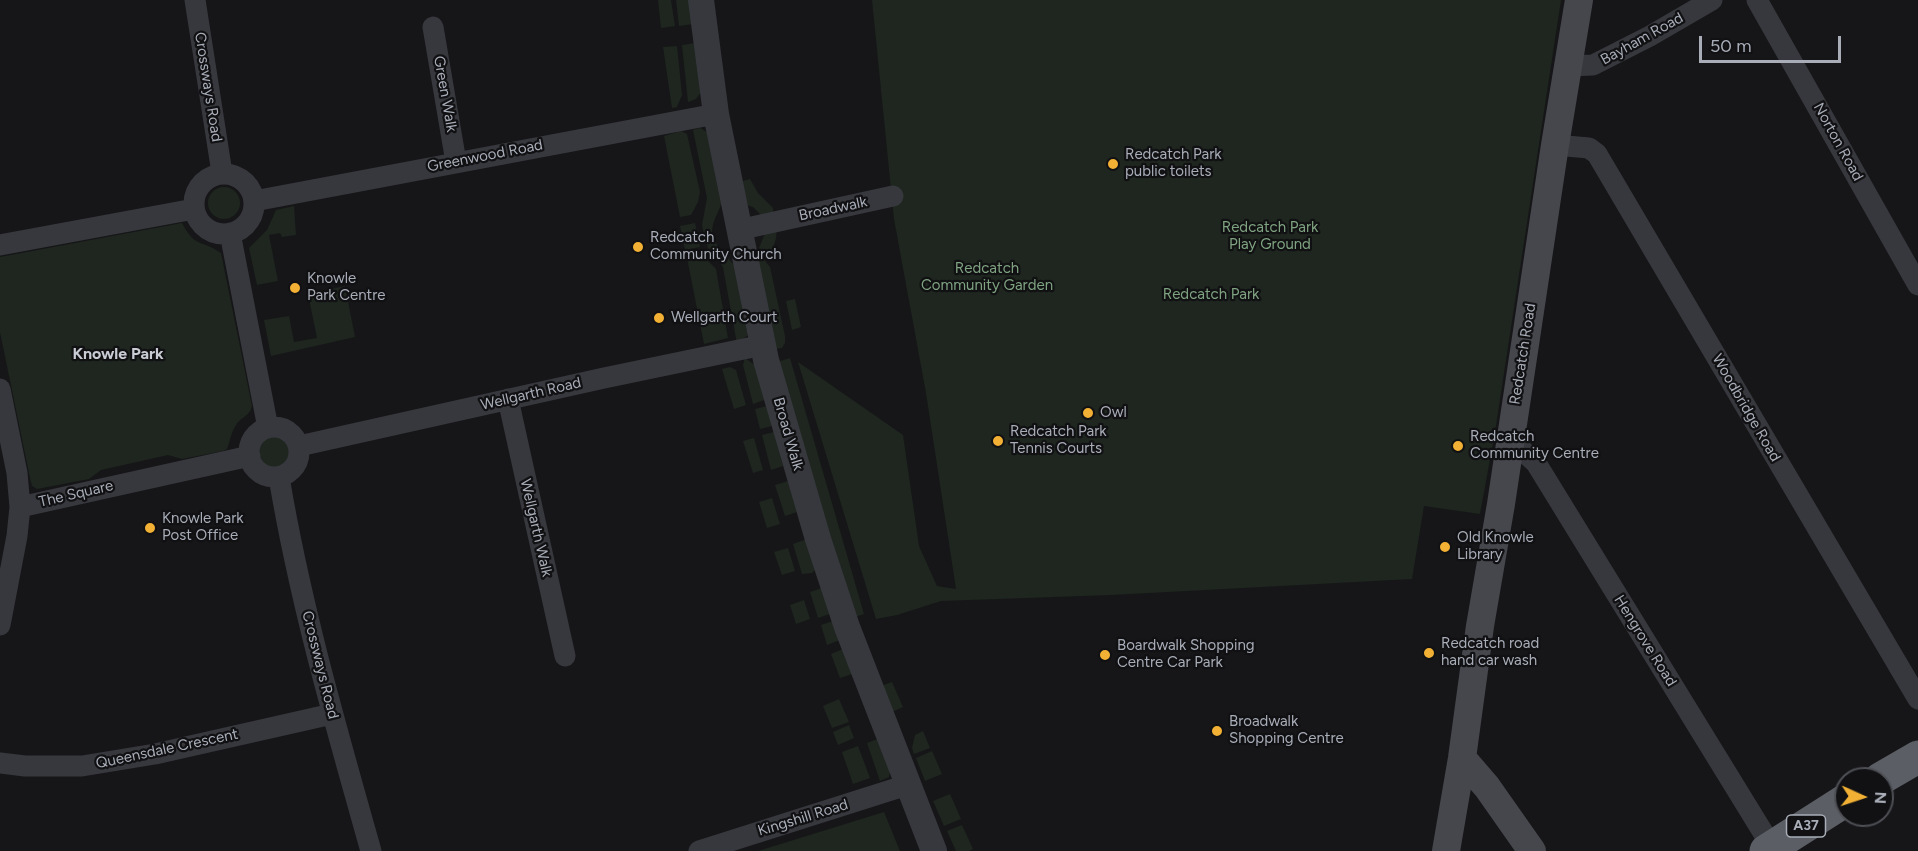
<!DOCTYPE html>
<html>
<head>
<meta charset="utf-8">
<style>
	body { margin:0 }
	#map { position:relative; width:1918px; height:851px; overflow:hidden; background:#161618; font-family:Figtree,sans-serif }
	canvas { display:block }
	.north { position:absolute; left:1834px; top:767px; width:60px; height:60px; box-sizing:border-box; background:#111113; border:2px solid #4d4f55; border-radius:50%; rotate:93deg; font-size:16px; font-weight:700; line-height:24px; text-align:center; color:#a8adb8 }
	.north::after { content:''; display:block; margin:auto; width:21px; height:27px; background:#f2b134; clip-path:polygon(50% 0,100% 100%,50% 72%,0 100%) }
	.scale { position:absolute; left:1699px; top:36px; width:142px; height:27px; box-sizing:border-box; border:3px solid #a8adb8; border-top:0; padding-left:8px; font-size:18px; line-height:21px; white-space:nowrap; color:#a8adb8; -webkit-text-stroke:4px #111113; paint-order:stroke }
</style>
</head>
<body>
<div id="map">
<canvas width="1918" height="851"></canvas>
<div class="north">N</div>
<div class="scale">50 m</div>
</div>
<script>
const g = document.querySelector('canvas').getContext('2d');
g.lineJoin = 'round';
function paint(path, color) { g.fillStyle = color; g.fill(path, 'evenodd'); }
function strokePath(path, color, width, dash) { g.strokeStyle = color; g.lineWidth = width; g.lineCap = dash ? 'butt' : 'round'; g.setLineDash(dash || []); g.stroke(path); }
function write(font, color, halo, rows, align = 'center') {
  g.font = font + ' Figtree,sans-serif'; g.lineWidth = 4.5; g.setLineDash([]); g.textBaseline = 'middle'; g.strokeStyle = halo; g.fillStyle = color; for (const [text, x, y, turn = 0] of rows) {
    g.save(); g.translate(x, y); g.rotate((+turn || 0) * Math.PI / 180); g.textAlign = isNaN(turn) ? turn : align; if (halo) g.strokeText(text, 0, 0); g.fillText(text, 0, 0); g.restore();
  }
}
paint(new Path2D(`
	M 658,0 L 671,0 L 675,26 L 661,28 Z
	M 676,0 L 690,0 L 693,24 L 679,26 Z
	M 872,0 L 1561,0 L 1495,432 L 1480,514 L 1424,506 L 1412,579 L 1111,595 L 941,601 L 897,615 L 876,619 L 798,362 L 903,435 L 919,546 L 937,586 L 956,589 L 926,393 L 894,219 Z
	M 695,43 L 701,92 L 696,99 L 688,102 L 682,45 Z
	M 677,46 L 682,95 L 677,107 L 672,108 L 663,47 Z
	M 700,128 L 707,132 L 722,197 C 721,212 713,216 712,232 L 704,234 L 702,225 L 707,198 L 693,130 Z
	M 681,131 L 687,134 L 700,192 L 698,202 L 691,215 L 680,217 L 664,136 Z
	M 750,179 L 758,193 L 773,208 L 773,214 L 762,216 L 753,207 L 744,204 L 739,182 Z
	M208 203a16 16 0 1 1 32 0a16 16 0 1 1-32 0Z
	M 294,206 L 296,235 L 282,237 L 280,233 L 269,235 L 278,281 L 257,285 L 249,248 L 267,230 L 276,210 Z
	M 182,223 C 196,249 201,239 221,253 L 252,406 C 250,416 241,417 236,425 C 231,433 230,441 227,449 L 223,451 L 182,459 L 168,455 L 101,470 L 89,479 L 37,489 L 32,486 L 30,478 L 0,332 L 0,257 Z
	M 695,223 L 700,247 L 685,250 L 680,226 Z
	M 776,228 C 778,239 773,248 767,258 L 759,248 L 766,231 Z
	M 713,237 L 718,247 L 735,266 L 748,335 L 737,344 L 723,267 L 708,248 L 705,239 Z
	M 702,255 L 716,269 L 728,338 L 704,344 L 687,258 Z
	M 756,255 L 761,256 L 770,267 L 785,336 L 785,343 L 782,348 L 774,349 Z
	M 345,286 L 355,337 L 271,356 L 264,320 L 289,316 L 294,342 L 317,338 L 308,294 Z
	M 795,299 L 801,327 L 792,330 L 786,301 Z
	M 745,358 L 756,366 L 766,397 L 764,400 L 753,404 L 743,365 Z
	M 790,358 L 864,614 L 852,618 L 777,362 Z
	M 730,367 L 736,370 L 746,405 L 734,409 L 722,369 Z
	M 767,406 L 772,426 L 760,429 L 755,409 Z
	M 774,432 L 783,466 L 771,470 L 762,435 Z
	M259 452a16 16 0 1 1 32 0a16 16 0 1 1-32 0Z
	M 754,438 L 763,470 L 753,473 L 743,441 Z
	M 788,481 L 797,512 L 785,516 L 775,485 Z
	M 772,498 L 780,524 L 767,528 L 759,502 Z
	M 807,539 L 816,569 L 812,573 L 802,574 L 793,544 Z
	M 788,548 L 795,571 L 782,575 L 774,552 Z
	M 822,588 L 830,614 L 818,618 L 810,592 Z
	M 804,600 L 810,619 L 796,624 L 790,605 Z
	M 833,621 L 840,640 L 827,645 L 821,625 Z
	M 843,649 L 852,674 L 840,678 L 831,654 Z
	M 892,682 L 903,707 L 892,712 L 881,686 Z
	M 839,699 L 849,722 L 832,728 L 823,706 Z
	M 849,725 L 854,738 L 838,745 L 833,732 Z
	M 923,731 L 930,748 L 914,754 L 912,748 L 915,735 Z
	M 878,739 L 890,771 L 889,777 L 880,781 L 867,743 Z
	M 858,746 L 870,778 L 853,784 L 842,752 Z
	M 932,751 L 942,774 L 925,781 L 916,758 Z
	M 950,794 L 961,819 L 944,826 L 933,801 Z
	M 884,812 L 900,851 L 758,851 Z
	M 962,825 L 973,849 L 969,851 L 956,851 L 947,831 Z`), '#1e261f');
strokePath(new Path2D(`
	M 195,0 L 222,173
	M 1757,0 L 1918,285
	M 433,27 L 456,162
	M 1568,66 L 1593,65 L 1650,36 L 1712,0
	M 1555,145 L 1589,148 L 1597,154 L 1918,699
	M194 204a30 30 0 1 1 60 0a30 30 0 1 1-60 0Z
	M 254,201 L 716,114
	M 738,230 L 893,196
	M 230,233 L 268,428
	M 0,245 L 194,209
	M 0,389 L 17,473 L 20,507 L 250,456
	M 508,399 L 565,656
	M249 452a25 25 0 1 1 50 0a25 25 0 1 1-50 0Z
	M 299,446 L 604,378 L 763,345
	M 1509,447 L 1523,451 L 1536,463 L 1772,847
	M 279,477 C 300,603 336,727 371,851
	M 0,625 L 17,536 L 20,507
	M 0,763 L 25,766 L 82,766 L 155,754 L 332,714
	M 699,851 L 907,785`), '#37383d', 21);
strokePath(new Path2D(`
	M 701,0 L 716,114 L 766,360 L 818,539 L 847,627 L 934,851`), '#37383d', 26);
strokePath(new Path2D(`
	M 1462,758 L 1487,787 L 1532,851
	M 1446,851 L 1462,758 L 1480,626 L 1501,504 L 1555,145 L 1579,0`), '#45474d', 28);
strokePath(new Path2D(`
	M 1880,779 L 1918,757
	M 1766,851 L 1846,800`), '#5b5e65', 33);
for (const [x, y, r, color] of [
	[1113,164,6,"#f2b134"],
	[638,247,6,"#f2b134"],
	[295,288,6,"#f2b134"],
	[659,318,6,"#f2b134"],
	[1088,413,6,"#f2b134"],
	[998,441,6,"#f2b134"],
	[1458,446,6,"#f2b134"],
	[150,528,6,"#f2b134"],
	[1445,547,6,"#f2b134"],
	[1429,653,6,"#f2b134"],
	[1105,655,6,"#f2b134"],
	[1217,731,6,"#f2b134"]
]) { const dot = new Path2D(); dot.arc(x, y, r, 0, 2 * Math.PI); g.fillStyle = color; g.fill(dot); strokePath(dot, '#111113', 2); }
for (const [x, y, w] of [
	[1806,826,39]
]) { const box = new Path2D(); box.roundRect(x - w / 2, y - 11, w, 22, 4.5); g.fillStyle = '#111113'; g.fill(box); strokePath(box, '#a8adb8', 1.5); }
write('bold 14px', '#a8adb8', null, [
	["A37",1806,826]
]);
write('15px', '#a8adb8', '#111113', [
	["Bayham Road",1642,39,-29],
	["Crossways Road",208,87,81],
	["Green Walk",445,94,80],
	["Norton Road",1838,142,61],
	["Greenwood Road",485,156,-11],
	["Broadwalk",833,209,-12],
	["Redcatch Road",1523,354,-81],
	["Wellgarth Road",531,394,-13],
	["Woodbridge Road",1746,408,60],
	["Broad Walk",788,434,74],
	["The Square",76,494,-13],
	["Wellgarth Walk",536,528,77],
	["Hengrove Road",1645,641,58],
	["Crossways Road",320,665,76],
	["Queensdale Crescent",167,749,-12],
	["Kingshill Road",803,818,-17]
]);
write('15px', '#a8adb8', '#111113', [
	["Redcatch Park",1125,155],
	["public toilets",1125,172],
	["Redcatch",650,238],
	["Community Church",650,255],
	["Knowle",307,279],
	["Park Centre",307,296],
	["Wellgarth Court",671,318],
	["Owl",1100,413],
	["Redcatch Park",1010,432],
	["Tennis Courts",1010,449],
	["Redcatch",1470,437],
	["Community Centre",1470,454],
	["Knowle Park",162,519],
	["Post Office",162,536],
	["Old Knowle",1457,538],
	["Library",1457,555],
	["Redcatch road",1441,644],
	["hand car wash",1441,661],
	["Boardwalk Shopping",1117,646],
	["Centre Car Park",1117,663],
	["Broadwalk",1229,722],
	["Shopping Centre",1229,739]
], 'left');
write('15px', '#7fa381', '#111113', [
	["Redcatch Park",1270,228],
	["Play Ground",1270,245],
	["Redcatch",987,269],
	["Community Garden",987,286],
	["Redcatch Park",1211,295]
]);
write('bold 16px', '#c9ccd4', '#111113', [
	["Knowle Park",118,354]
]);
</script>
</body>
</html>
